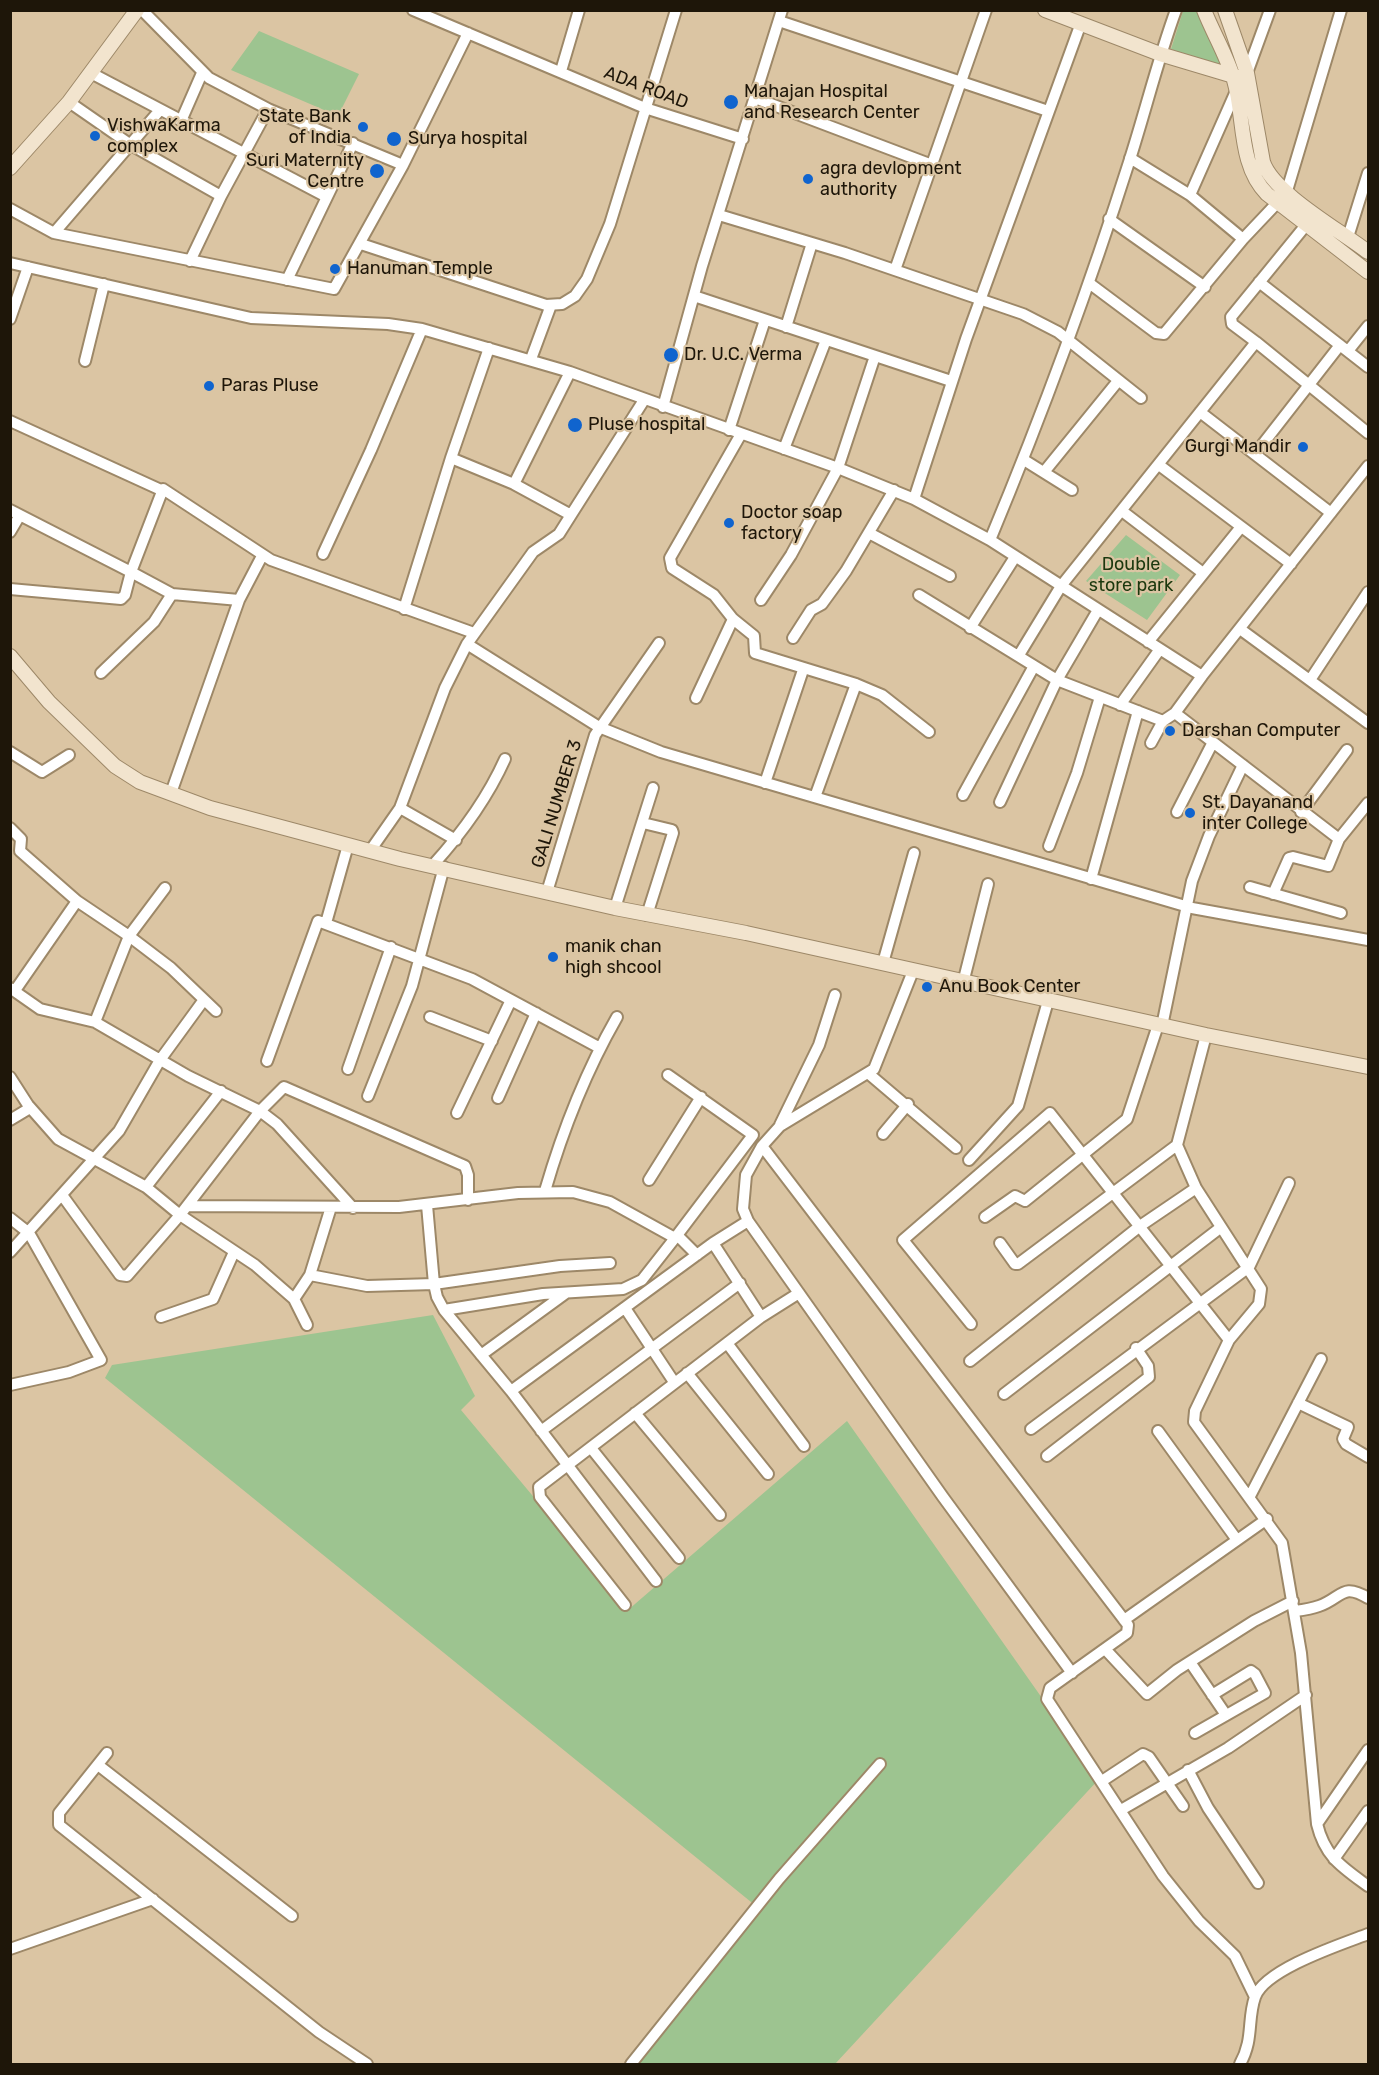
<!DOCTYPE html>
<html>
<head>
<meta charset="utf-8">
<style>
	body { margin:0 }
	#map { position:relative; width:1379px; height:2075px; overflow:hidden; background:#dbc5a3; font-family:Rubik,sans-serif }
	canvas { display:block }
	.frame { position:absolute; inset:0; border:12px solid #1e1609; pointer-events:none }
</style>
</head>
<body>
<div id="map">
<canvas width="1379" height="2075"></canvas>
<div class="frame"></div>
</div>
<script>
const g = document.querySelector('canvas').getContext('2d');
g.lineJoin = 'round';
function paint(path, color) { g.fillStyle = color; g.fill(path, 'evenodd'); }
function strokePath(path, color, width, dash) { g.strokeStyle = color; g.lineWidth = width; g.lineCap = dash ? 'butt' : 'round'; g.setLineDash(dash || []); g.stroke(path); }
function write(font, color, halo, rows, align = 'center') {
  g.font = font + ' Rubik,sans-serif'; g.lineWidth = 4.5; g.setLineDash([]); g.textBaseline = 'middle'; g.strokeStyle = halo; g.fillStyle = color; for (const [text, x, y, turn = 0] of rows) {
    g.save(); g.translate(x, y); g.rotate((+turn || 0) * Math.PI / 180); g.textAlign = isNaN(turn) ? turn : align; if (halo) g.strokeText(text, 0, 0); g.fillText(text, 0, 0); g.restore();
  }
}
paint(new Path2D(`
	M 1183,11 L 1200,11 L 1227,72 L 1171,49 Z
	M 259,31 L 359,74 L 338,116 L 231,70 Z
	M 1126,535 L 1180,575 L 1147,620 L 1086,581 Z
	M 433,1315 L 475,1396 L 461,1410 L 628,1610 L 847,1421 L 1099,1779 L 835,2064 L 634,2064 L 756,1906 L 105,1378 L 112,1365 Z`), '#9dc490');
const street = new Path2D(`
	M 142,10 L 209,78 L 268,109 L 403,165
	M 413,10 L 645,108 L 743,139
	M 779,21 L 1048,111
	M 561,71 L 579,10
	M 91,73 L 327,197
	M 1247,73 L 1270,10
	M 755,98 L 932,165
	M 69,102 L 131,145 L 221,196
	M 181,121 L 202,73
	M 1130,158 L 1190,195 L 1243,239
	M 1286,194 L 1341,10
	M 1190,195 L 1236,91
	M 10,209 L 54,233 L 334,289 L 403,165 L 468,33
	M 719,215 L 845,253 L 1023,314 L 1058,332 L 1141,398
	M 1109,219 L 1205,287
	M 54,233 L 160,110
	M 1348,237 L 1368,173
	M 361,244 L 546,305 L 562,304 L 575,296 L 587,279 L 610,224 L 676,10
	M 190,261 L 221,196 L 268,109
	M 10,263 L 251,318 L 388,324 L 422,329 L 570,372 L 838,468 L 914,499 L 990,540 L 1202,676 L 1368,466
	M 895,270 L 986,10
	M 287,280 L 353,143
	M 1259,282 L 1368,367
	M 1089,283 L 1156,333 L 1164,334 L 1243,239 L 1278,202
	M 694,296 L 951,381
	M 10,319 L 28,267
	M 786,327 L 812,243
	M 1256,342 L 1232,324 L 1231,317 L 1306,225
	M 1348,351 L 1368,326
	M 531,359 L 551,305
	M 85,361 L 104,284
	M 663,407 L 702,266 L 782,10
	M 1200,412 L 1331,513
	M 10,421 L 161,490
	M 729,430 L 765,320
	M 741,434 L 670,558 L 672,568 L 714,595 L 733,619 L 754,636 L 755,653 L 856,684 L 882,695 L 929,732
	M 784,449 L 826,340
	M 1255,454 L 1340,345
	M 451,458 L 514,484 L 571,515 L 644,400
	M 1024,460 L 1072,490
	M 1159,465 L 1291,564
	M 1044,472 L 1118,381
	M 514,484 L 570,372
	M 914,499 L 966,339 L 1081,23
	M 10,510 L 131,572 L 163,489 L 271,560 L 474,633
	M 1122,511 L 1203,573
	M 10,532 L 20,515
	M 869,533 L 950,576
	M 990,540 C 1042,415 1089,288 1130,159 C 1146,109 1158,59 1176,10
	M 323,554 L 371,450 L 422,329
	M 10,589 L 121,599 L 125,595 L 131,572 L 172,594 L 239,600
	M 919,595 L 1057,680 L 1163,721
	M 761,600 L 791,555 L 838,468 L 875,356
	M 404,609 L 451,458 L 489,348
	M 970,628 L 1015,557
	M 1240,629 L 1368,723
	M 793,638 L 811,610 L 822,604 L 846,571 L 894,490
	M 1148,642 L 1241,527
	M 467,644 L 599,727 L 661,752 L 1192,908 L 1368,940
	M 1019,655 L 1061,586 L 1256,342 L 1368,433
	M 101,673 L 154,622 L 172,594
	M 1310,680 L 1368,592
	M 696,698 L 733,619
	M 1120,705 L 1160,649
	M 1175,713 L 1339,839
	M 1151,743 L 1163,721 L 1175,713 L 1202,676
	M 10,752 L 42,772 L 69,755
	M 765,783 L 803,670
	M 171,793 L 239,600 L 262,556
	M 963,795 L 1034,666
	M 815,797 L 856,684
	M 1000,802 L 1057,680 L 1098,610
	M 400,808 L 445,688 L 467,644 L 533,552 L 559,534 L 571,515
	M 1177,812 L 1213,742
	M 1301,812 L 1347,750
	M 643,823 L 672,830 L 673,833 L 647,915
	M 10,828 L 21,839 L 20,851 L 77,901 L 129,936 L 171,968 L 216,1011
	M 1049,846 L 1077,773 L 1100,697
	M 370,851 L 400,808 L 456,840
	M 433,865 C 463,832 487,799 505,759
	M 1091,879 L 1138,711
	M 1250,887 L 1341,913
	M 547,892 L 595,735 L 659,643
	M 1273,894 L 1289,858 L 1293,857 L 1328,866 L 1339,839 L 1368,803
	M 615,908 L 653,788
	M 326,923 L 348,845
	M 883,963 L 914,853
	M 913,971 L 874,1069 L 780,1126 L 762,1146 L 746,1175 L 743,1209 L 748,1221 L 943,1497 L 1072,1673
	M 963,983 L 988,884
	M 10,988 L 40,1009 L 95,1022 L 188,1076 L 260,1111 L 277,1124 L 353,1208
	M 16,989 L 77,901
	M 430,1017 L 492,1041
	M 95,1022 L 129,936 L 165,888
	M 1162,1026 L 1192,881 L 1209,836 L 1243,765
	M 267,1061 L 318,921 L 472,979 L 600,1048
	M 348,1069 L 391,947
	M 869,1074 L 956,1148
	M 10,1077 L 28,1105 L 58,1139 L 146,1187 L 180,1215 L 255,1265 L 294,1299 L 307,1325
	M 368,1096 L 412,986 L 444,867
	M 498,1098 L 536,1013
	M 457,1113 L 511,1000
	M 10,1120 L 30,1108
	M 780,1125 L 819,1045 L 835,995
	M 883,1134 L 908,1104
	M 1177,1145 L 1206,1035
	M 762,1146 L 1128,1625 L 1127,1633 L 1050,1688 L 1047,1699 L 1163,1876 L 1199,1921 L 1235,1956 L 1255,1997
	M 969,1160 L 1018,1106 L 1048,1001
	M 649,1180 L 701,1097
	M 146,1187 L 221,1091
	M 545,1191 C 563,1129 585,1073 617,1017
	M 62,1195 L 120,1275 L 127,1276 L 180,1215 L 260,1111 L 284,1087 L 465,1166 L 468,1175 L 468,1200
	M 427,1205 L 434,1284 L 560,1266 L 610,1263
	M 187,1206 L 399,1207 L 518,1193 L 573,1192 L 610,1202 L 675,1238 L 753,1135 L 668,1075
	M 985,1217 L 1015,1196 L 1025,1201 L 1127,1119 L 1158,1025
	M 10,1218 L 29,1233 L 101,1360 L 69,1372 L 10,1385
	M 677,1235 L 697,1255
	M 713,1243 L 748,1221
	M 1000,1243 L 1015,1264 L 1018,1264 L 1177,1145 L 1196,1188 L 1261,1289 L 1259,1304 L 1229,1340 L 1195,1411 L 1194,1422 L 1282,1543 L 1301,1653 L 1317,1824 C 1325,1857 1342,1867 1368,1886
	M 10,1252 L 119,1131 L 160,1060 L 203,1001
	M 310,1275 L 367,1286 L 434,1284 L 437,1297 L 444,1310 L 511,1391
	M 294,1299 L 310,1275 L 331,1207
	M 625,1308 L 674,1382
	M 444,1310 L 543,1294 L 623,1289 L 642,1280 L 675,1238
	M 161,1317 L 213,1299 L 234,1252
	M 971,1324 L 903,1240 L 1050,1113 L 1229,1340
	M 727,1343 L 804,1446
	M 481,1355 L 566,1293
	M 970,1361 L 1140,1226 L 1196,1188
	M 687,1373 L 768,1474
	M 1004,1394 L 1220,1228
	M 1298,1403 L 1348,1427 L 1343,1439 L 1346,1444 L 1368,1457
	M 635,1413 L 720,1515
	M 1031,1429 L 1249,1267 L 1289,1183
	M 541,1431 L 740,1283
	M 1158,1431 L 1237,1540
	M 591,1448 L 679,1558
	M 1047,1456 L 1149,1377 L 1148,1366 L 1136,1348
	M 1250,1496 L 1321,1359
	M 656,1581 L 511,1391 L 713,1243 L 761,1317
	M 625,1605 L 540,1497 L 539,1487 L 761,1317 L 799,1293
	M 1295,1611 C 1303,1610 1311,1609 1319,1606 C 1342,1598 1342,1582 1368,1598
	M 1124,1620 L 1267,1519
	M 1105,1649 L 1147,1694 L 1177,1670 L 1254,1621 L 1293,1601
	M 1190,1662 L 1226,1715
	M 1195,1733 L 1265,1693 L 1255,1674 L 1251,1671 L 1212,1695
	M 107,1753 L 59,1813 L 59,1825 L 319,2032 L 367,2064
	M 98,1765 L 292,1916
	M 1188,1770 L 1208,1808 L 1258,1883
	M 1102,1781 L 1143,1754 L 1149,1757 L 1183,1806
	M 1121,1810 L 1228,1748 L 1306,1695
	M 1317,1824 L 1368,1750
	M 1334,1859 L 1368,1811
	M 10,1949 L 153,1899
	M 631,2064 L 779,1879 L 880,1764
	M 1240,2064 C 1254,2039 1247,2020 1255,1997 C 1265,1969 1342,1944 1368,1934`);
const secondary = new Path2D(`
	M 1045,10 L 1160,54 L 1237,77
	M 1204,10 C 1213,33 1227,56 1234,80 C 1245,117 1238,165 1267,194 L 1368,272
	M 1225,10 L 1247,73 L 1263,162 C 1273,193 1341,231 1368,252
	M 10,168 L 69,102 L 137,10
	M 10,656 L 49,702 L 115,766 L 140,782 L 210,808 L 400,859 L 615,908 L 746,933 L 1206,1035 L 1368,1067`);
strokePath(street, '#9d8868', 14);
strokePath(secondary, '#9d8868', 16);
strokePath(street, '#fff', 10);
strokePath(secondary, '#f2e4ce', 14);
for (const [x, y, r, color] of [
	[731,102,8,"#1064ce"],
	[363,127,6,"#1064ce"],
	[95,136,6,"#1064ce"],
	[394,139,8,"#1064ce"],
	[377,171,8,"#1064ce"],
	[808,179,6,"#1064ce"],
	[335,269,6,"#1064ce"],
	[671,355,8,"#1064ce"],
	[209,386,6,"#1064ce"],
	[575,425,8,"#1064ce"],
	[1303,447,6,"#1064ce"],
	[729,523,6,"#1064ce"],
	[1170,731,6,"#1064ce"],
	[1190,813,6,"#1064ce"],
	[553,957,6,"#1064ce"],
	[927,987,6,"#1064ce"]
]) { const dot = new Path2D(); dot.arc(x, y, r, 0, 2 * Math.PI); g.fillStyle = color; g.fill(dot); strokePath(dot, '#dbc5a3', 2); }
write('18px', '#1e1609', '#dbc5a3', [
	["ADA ROAD",646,88,21],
	["GALI NUMBER 3",557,804,-73]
]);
write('18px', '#1e1609', '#dbc5a3', [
	["Mahajan Hospital",744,92],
	["and Research Center",744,113],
	["State Bank",351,117,"right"],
	["of India",351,138,"right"],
	["VishwaKarma",107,126],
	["complex",107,147],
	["Surya hospital",408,139],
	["Suri Maternity",364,161,"right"],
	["Centre",364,182,"right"],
	["agra devlopment",820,169],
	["authority",820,190],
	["Hanuman Temple",347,269],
	["Dr. U.C. Verma",684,355],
	["Paras Pluse",221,386],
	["Pluse hospital",588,425],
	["Gurgi Mandir",1291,447,"right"],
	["Doctor soap",741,513],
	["factory",741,534],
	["Darshan Computer",1182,731],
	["St. Dayanand",1202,803],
	["inter College",1202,824],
	["manik chan",565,947],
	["high shcool",565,968],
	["Anu Book Center",939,987]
], 'left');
write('18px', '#1b380e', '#dbc5a3', [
	["Double",1131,565],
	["store park",1131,586]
]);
</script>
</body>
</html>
